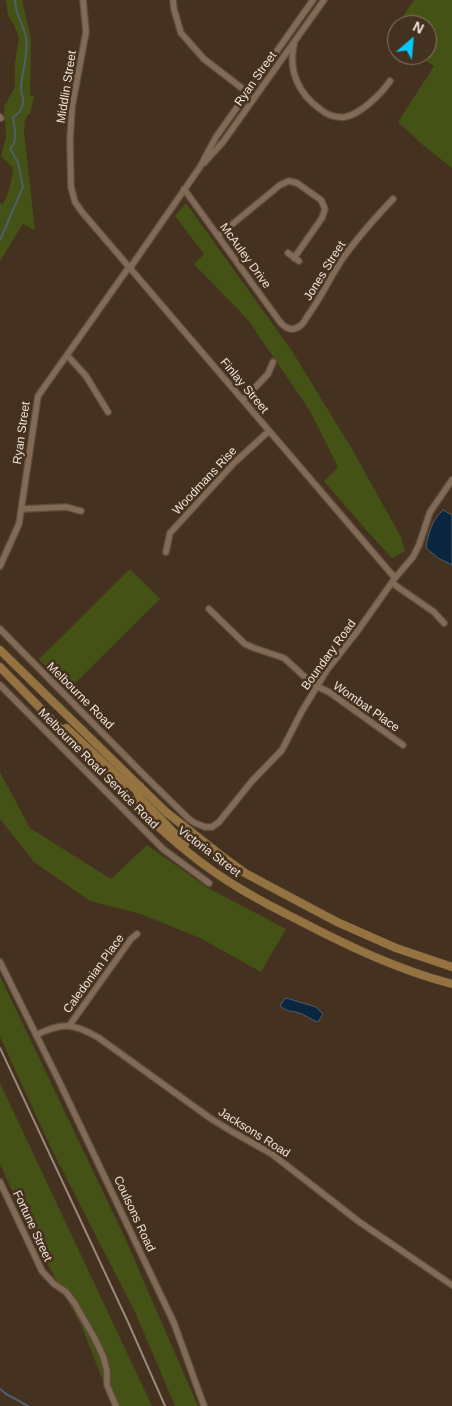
<!DOCTYPE html>
<html>
<head>
<meta charset="utf-8">
<style>
	body { margin:0 }
	#map { position:relative; width:452px; height:1406px; overflow:hidden; background:#453120; font-family:Arial,sans-serif }
	canvas { display:block }
	.north { position:absolute; left:387px; top:15px; width:50px; height:50px; box-sizing:border-box; background:#453120; border:1px solid #897869; border-radius:50%; rotate:27deg; font-size:14px; font-weight:700; line-height:20px; text-align:center; color:#eee2d7 }
	.north::after { content:''; display:block; margin:auto; width:18px; height:22px; background:#03cbf9; clip-path:polygon(50% 0,100% 100%,50% 72%,0 100%) }
</style>
</head>
<body>
<div id="map">
<canvas width="452" height="1406"></canvas>
<div class="north">N</div>
</div>
<script>
const g = document.querySelector('canvas').getContext('2d');
g.lineJoin = 'round';
function paint(path, color) { g.fillStyle = color; g.fill(path, 'evenodd'); }
function strokePath(path, color, width, dash) { g.strokeStyle = color; g.lineWidth = width; g.lineCap = dash ? 'butt' : 'round'; g.setLineDash(dash || []); g.stroke(path); }
function write(font, color, halo, rows, align = 'center') {
  g.font = font + ' Arial,sans-serif'; g.lineWidth = 5; g.setLineDash([]); g.textBaseline = 'middle'; g.strokeStyle = halo; g.fillStyle = color; for (const [text, x, y, turn = 0] of rows) {
    g.save(); g.translate(x, y); g.rotate((+turn || 0) * Math.PI / 180); g.textAlign = isNaN(turn) ? turn : align; if (halo) g.strokeText(text, 0, 0); g.fillText(text, 0, 0); g.restore();
  }
}
paint(new Path2D(`
	M 6,0 L 22,0 L 31,39 L 30,95 L 34,96 L 30,114 L 28,114 L 25,120 L 24,131 L 35,230 L 23,224 L 0,261 L 0,203 L 3,204 C 9,193 12,180 13,168 L 1,156 L 6,137 L 4,107 L 15,87 L 15,62 L 19,38 L 16,29 L 8,15 Z
	M 414,0 L 452,0 L 452,168 L 423,145 L 398,122 L 434,66 L 417,55 L 427,55 L 427,25 L 397,25 Z
	M 186,203 L 292,351 L 352,449 L 401,537 L 405,551 L 392,558 L 367,531 L 324,481 L 338,467 L 310,411 L 248,320 L 194,264 L 204,254 L 175,216 Z
	M 130,569 L 160,599 L 68,690 L 39,659 Z
	M 0,772 L 30,828 L 111,879 L 147,845 L 208,888 L 286,929 L 261,972 L 200,938 L 141,914 L 90,901 L 34,862 L 0,819 Z
	M 0,976 L 125,1238 L 198,1406 L 175,1406 L 135,1312 L 52,1150 L 0,1037 Z
	M 0,1083 L 152,1406 L 113,1406 L 81,1325 L 37,1245 L 0,1164 Z`), '#445215');
const water = new Path2D(`
	M 443,510 L 452,515 L 452,565 L 438,558 L 426,548 C 428,533 432,520 443,510 Z
	M 286,998 L 316,1007 L 323,1014 L 318,1022 C 311,1020 306,1015 299,1013 C 290,1010 289,1013 280,1006 Z`);
paint(water, '#0a273f');
strokePath(water, '#4e5f6d', 1);
strokePath(new Path2D(`
	M 0,240 L 23,187 L 18,162 L 10,149 C 19,139 14,129 13,117 C 16,115 20,113 21,109 C 26,100 21,96 21,87 C 22,72 29,51 26,37 C 23,24 15,14 15,0
	M 0,1389 L 6,1394 L 28,1406`), '#4e5f6d', 2);
const minor = new Path2D(`
	M 83,0 L 86,32 L 72,107 L 70,141 L 71,187 L 75,202 L 82,212 L 395,578
	M 173,0 L 174,9 L 181,33 L 204,59 L 247,92 L 248,94
	M 294,45 C 288,71 299,94 320,109 C 327,115 336,118 345,117 C 361,114 382,93 390,81
	M 0,117 L 1,118
	M 204,163 L 223,142 L 324,0
	M 184,189 L 280,322 C 285,328 292,332 300,326 C 304,323 306,318 309,314 C 321,297 330,278 341,261 C 356,239 374,219 393,199
	M 218,236 L 280,185 L 289,181 L 297,183 L 321,200 L 325,209 L 322,218 L 294,258
	M 288,253 L 299,261
	M 130,268 L 200,167 L 216,137 L 313,0
	M 67,355 L 86,376 L 108,412
	M 243,400 L 268,374 L 273,362
	M 22,509 L 66,507 L 81,511
	M 166,552 L 170,533 L 234,463 L 269,431
	M 0,566 L 19,524 L 38,396 L 129,267
	M 392,583 L 434,612 L 444,623
	M 209,609 L 245,644 L 254,648 L 284,658 L 306,678 L 316,686 L 329,692 L 403,745
	M 0,629 L 146,777 L 189,819 L 195,823 L 205,827 L 212,827 L 219,822 L 252,781 L 282,750 L 302,711 L 327,670 L 359,629 L 395,578 L 413,557 L 419,545 L 430,512 L 452,480
	M 0,685 L 163,849 L 209,883
	M 0,962 L 59,1081 L 174,1323 L 204,1406
	M 69,1026 L 131,939 L 137,934
	M 36,1035 C 62,1022 74,1023 99,1038 L 210,1118 L 231,1131 L 272,1154 L 358,1221 L 452,1285
	M 0,1182 L 42,1271 L 54,1284 L 66,1292 L 75,1304 L 95,1339 L 103,1356 L 107,1371 L 107,1385 L 116,1406`);
const major = new Path2D(`
	M 0,650 L 166,812 L 223,857 L 245,873 L 273,888 L 337,922 L 396,948 L 452,967
	M 0,667 C 31,699 62,730 93,762 C 124,794 154,825 189,853 C 223,881 262,902 302,922 C 350,947 399,970 452,984
	M 66,728 L 126,784 L 134,788 L 140,786
	M 140,786 L 137,792 L 140,798 L 185,844`);
strokePath(minor, '#5e4d3d', 8);
strokePath(major, '#5e4d3d', 9);
strokePath(minor, '#816b57', 5.5);
strokePath(major, '#957341', 8);
strokePath(new Path2D(`
	M 0,1048 L 128,1322 L 165,1406`), '#99897b', 2);
write('12px', '#eee2d7', '#453120', [
	["Ryan Street",256,79,-55],
	["Middlin Street",67,87,-81],
	["McAuley Drive",245,256,54],
	["Jones Street",325,271,-58],
	["Finlay Street",244,386,50],
	["Ryan Street",22,433,-82],
	["Woodmans Rise",205,481,-47],
	["Boundary Road",329,655,-54],
	["Melbourne Road",80,696,45],
	["Wombat Place",366,707,35],
	["Melbourne Road Service Road",98,769,45],
	["Victoria Street",209,852,37],
	["Caledonian Place",94,974,-54],
	["Jacksons Road",254,1133,32],
	["Coulsons Road",134,1214,65],
	["Fortune Street",32,1226,65]
]);
</script>
</body>
</html>
